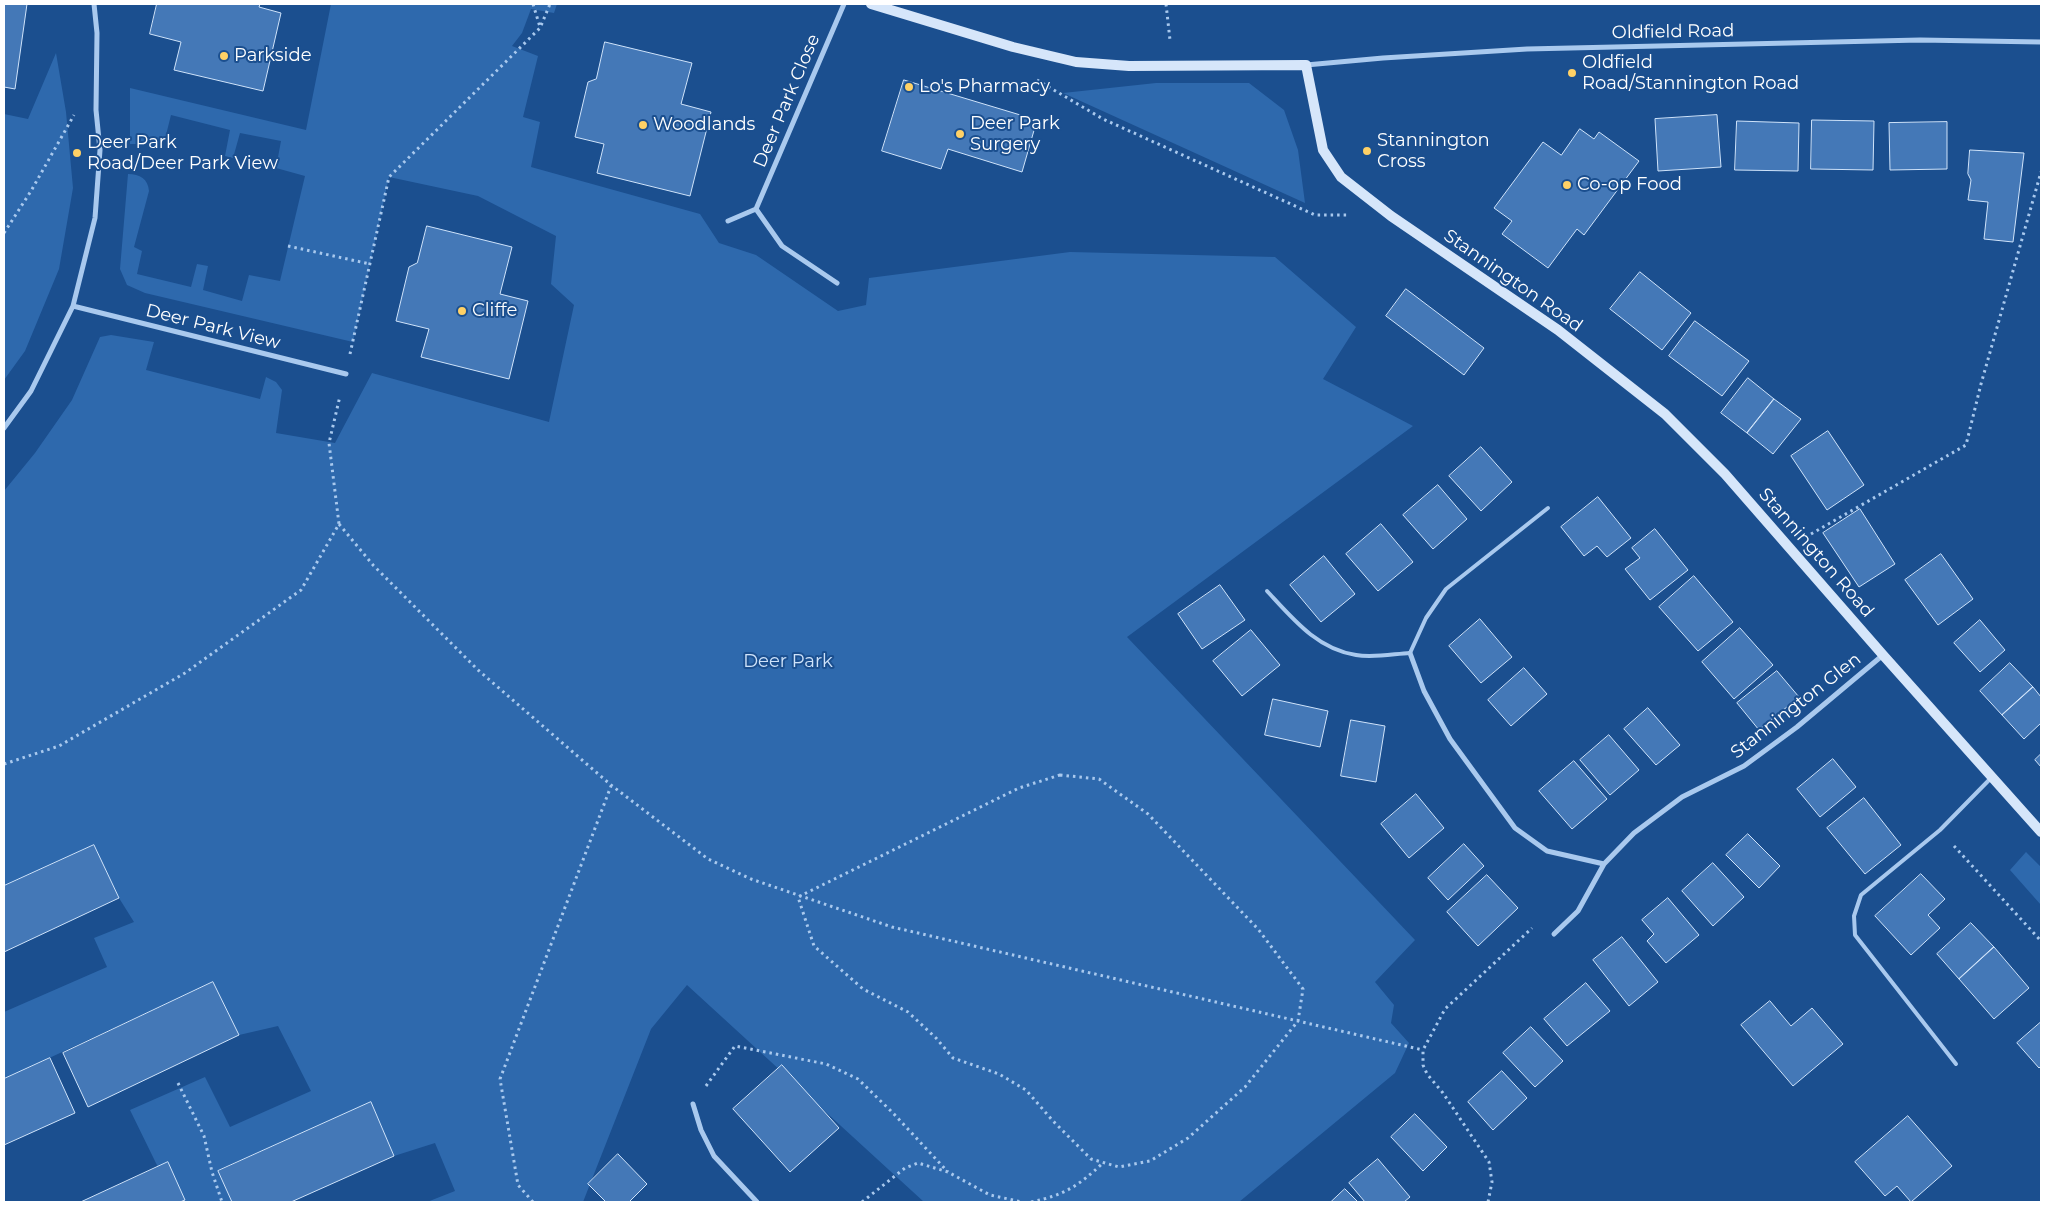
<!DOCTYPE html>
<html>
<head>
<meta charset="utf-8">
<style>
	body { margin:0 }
	#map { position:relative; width:2045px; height:1206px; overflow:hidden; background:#1b4f8f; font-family:Montserrat,sans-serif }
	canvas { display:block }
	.frame { position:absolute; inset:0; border:5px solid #fff; pointer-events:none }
</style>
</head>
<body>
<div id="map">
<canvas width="2045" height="1206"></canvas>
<div class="frame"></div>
</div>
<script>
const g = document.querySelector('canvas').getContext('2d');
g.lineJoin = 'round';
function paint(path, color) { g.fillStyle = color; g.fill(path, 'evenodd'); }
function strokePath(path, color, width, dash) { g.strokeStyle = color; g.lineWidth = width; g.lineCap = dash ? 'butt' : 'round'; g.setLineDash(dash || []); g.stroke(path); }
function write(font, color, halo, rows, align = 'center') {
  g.font = font + ' Montserrat,sans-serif'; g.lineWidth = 4; g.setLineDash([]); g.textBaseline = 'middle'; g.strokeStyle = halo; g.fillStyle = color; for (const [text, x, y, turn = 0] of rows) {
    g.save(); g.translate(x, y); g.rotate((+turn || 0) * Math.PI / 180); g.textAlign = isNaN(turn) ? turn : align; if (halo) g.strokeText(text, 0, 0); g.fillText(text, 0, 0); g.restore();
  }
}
paint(new Path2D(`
	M 331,4 L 557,4 L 554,13 L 531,9 L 522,33 L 512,46 L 538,56 L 523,117 L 540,122 L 531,167 L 700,214 L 719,243 L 756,255 L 838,311 L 866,305 L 869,278 L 1070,252 L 1275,257 L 1356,327 L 1323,379 L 1413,426 L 1127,637 L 1415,940 L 1375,982 L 1394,1005 L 1391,1023 L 1409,1043 L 1395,1073 L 1239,1202 L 924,1202 L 687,985 L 651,1029 L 583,1202 L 427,1202 L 455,1191 L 435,1143 L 394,1156 L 370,1103 L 218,1170 L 232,1202 L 175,1202 L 130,1110 L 205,1077 L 230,1127 L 311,1091 L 278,1026 L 239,1035 L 213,982 L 4,1079 L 4,1012 L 107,967 L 94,938 L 134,922 L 119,898 L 94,845 L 4,886 L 4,491 L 35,453 L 72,400 L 100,337 L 111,335 L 154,342 L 146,370 L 260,399 L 266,377 L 276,382 L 282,390 L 276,433 L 335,443 L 372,373 L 549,422 L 574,305 L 551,284 L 556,236 L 478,196 L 389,177 L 353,342 L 145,293 L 127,285 L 120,269 L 128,174 C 140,174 148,179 149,191 L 134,247 L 142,251 L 137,274 L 191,287 L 197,264 L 208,266 L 203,290 L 242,301 L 249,275 L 280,281 L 305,176 L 276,168 L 281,141 L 240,133 L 233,158 L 225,156 L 230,130 L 171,115 L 165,139 L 154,144 L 130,144 L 130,88 L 306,130 Z
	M 56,53 L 66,112 L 73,188 L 59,269 L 25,351 L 4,380 L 4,114 L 28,119 Z
	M 1156,83 L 1249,83 L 1284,110 L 1298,150 L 1305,203 L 1063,93 Z
	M 2026,852 L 2041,867 L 2041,905 L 2010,870 Z`), '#2e69ad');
const building = new Path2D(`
	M 4,4 L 27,4 L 15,89 L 4,87 Z
	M 157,4 L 260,4 L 259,7 L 281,13 L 263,91 L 174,70 L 181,42 L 150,34 Z
	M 605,42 L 692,63 L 681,104 L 711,112 L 690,196 L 597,173 L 604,144 L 575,137 L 588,82 L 596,79 Z
	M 904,80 L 1037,120 L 1022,172 L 948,149 L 941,169 L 882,151 Z
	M 1717,115 L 1721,167 L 1658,171 L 1655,119 Z
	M 1812,120 L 1874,121 L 1873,170 L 1811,169 Z
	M 1737,121 L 1799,123 L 1798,171 L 1735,170 Z
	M 1947,122 L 1947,169 L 1890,170 L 1889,123 Z
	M 1580,129 L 1594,139 L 1599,132 L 1639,161 L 1584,235 L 1577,229 L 1548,268 L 1502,234 L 1512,221 L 1494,208 L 1543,142 L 1561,155 Z
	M 1970,150 L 2024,153 L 2013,242 L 1984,239 L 1988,202 L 1968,200 L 1971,180 L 1968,174 Z
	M 427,226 L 512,247 L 500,294 L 528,301 L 509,379 L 421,357 L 429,329 L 396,321 L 409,267 L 417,263 Z
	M 1640,272 L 1691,313 L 1662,350 L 1610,309 Z
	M 1406,289 L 1484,348 L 1464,375 L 1386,316 Z
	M 1695,321 L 1749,361 L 1722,396 L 1669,356 Z
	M 1748,378 L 1774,399 L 1747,433 L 1721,413 Z
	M 1774,399 L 1801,419 L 1773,454 L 1747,433 Z
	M 1828,431 L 1864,485 L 1827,510 L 1791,456 Z
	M 1481,447 L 1512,482 L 1481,511 L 1449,476 Z
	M 1438,485 L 1467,519 L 1433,549 L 1403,515 Z
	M 1598,497 L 1631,538 L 1607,557 L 1597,546 L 1584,556 L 1561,527 Z
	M 1860,509 L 1895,564 L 1859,587 L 1823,533 Z
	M 1381,524 L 1413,562 L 1378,591 L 1346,554 Z
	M 1655,529 L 1688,570 L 1650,600 L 1625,569 L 1640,558 L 1632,548 Z
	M 1941,554 L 1973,599 L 1938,625 L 1905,580 Z
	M 1324,556 L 1355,594 L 1321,622 L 1290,585 Z
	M 1694,576 L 1733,622 L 1698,651 L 1659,607 Z
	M 1220,585 L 1245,620 L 1202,649 L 1178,614 Z
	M 1480,619 L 1512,657 L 1481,683 L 1449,646 Z
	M 1980,620 L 2005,650 L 1980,672 L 1954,643 Z
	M 1740,628 L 1773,665 L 1734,699 L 1702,662 Z
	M 1251,630 L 1280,665 L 1242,696 L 1213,661 Z
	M 2010,663 L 2033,687 L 2002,715 L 1980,691 Z
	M 1524,668 L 1547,694 L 1511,726 L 1488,700 Z
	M 1777,671 L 1799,697 L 1759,730 L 1737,703 Z
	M 2033,687 L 2041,697 L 2041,723 L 2024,739 L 2002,715 Z
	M 1273,699 L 1328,711 L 1320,747 L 1265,735 Z
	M 1648,708 L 1680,745 L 1656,765 L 1624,729 Z
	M 1351,720 L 1385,726 L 1376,782 L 1341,776 Z
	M 1609,735 L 1639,770 L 1610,795 L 1580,760 Z
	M 2041,754 L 2041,767 L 2035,760 Z
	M 1833,759 L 1856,787 L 1820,817 L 1797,789 Z
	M 1574,761 L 1607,799 L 1572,829 L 1539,791 Z
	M 1416,794 L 1444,828 L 1409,858 L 1381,824 Z
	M 1864,798 L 1901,845 L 1865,874 L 1827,828 Z
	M 1748,834 L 1780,866 L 1759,888 L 1726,855 Z
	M 1464,844 L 1484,866 L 1448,900 L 1428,878 Z
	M 94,845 L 119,898 L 4,952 L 4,886 Z
	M 1713,863 L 1744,897 L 1713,926 L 1682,891 Z
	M 1921,874 L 1945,899 L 1928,915 L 1940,928 L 1911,955 L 1875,916 Z
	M 1487,875 L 1518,908 L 1478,946 L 1447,912 Z
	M 1668,898 L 1699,935 L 1666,963 L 1647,941 L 1654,934 L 1642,920 Z
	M 1971,923 L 1994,947 L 1959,979 L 1937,954 Z
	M 1622,937 L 1658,982 L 1629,1006 L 1593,960 Z
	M 1994,947 L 2029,988 L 1994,1019 L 1959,979 Z
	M 213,982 L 239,1035 L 88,1107 L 63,1053 Z
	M 1586,983 L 1610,1011 L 1567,1046 L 1544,1019 Z
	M 1770,1001 L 1791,1026 L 1812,1008 L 1843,1044 L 1793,1086 L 1741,1025 Z
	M 2041,1022 L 2041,1066 L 2039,1068 L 2017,1043 Z
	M 1531,1027 L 1563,1061 L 1535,1087 L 1503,1053 Z
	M 50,1058 L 75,1113 L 4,1145 L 4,1079 Z
	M 782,1065 L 839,1128 L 790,1172 L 733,1109 Z
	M 1502,1071 L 1527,1098 L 1493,1130 L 1468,1102 Z
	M 371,1102 L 394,1156 L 291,1202 L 232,1202 L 218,1171 Z
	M 1415,1114 L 1447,1147 L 1423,1171 L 1391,1137 Z
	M 1908,1116 L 1952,1166 L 1911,1202 L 1897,1186 L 1885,1196 L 1855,1162 Z
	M 618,1154 L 647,1184 L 629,1202 L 606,1202 L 588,1184 Z
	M 1378,1159 L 1410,1197 L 1404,1202 L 1365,1202 L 1349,1183 Z
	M 168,1162 L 185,1200 L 180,1202 L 81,1202 Z
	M 1345,1189 L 1358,1202 L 1331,1202 Z`);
paint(building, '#4478b7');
strokePath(building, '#cfe3fa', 1);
strokePath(new Path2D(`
	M 533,4 L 540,27
	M 1166,4 L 1170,40
	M 1037,80 L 1103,119 L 1315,215 L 1347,215
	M 4,233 L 31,191 L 74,115
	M 288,246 L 370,264
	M 350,354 L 389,177 L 540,28 L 550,4
	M 339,524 L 373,565 L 478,670 L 611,785 L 708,859 L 751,879 L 892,927 L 1423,1050
	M 1811,534 L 1966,445 L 1981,384 L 2041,172
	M 4,764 L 59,746 L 185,673 L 301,590 L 339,524 L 329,443 L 340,396
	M 1060,775 L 1099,779 L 1148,814 L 1258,929 L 1303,989 L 1298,1021 L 1245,1087 L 1188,1138 L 1150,1161 L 1119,1167 L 1091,1159 L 1053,1121 L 1026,1090 L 999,1074 L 953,1058 L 936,1038 L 908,1012 L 863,989 L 814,946 L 798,897 L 1019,788 Z
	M 1954,846 L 2041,941
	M 178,1083 L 204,1136 L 212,1172 L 222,1202
	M 706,1086 L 735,1046 L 826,1064 L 858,1079 L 893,1113 L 948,1172
	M 533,1202 L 518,1185 L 500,1079 L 611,786
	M 862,1202 L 905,1168 L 918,1163 L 948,1172 L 990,1195 L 1022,1202
	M 1031,1202 C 1065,1195 1078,1186 1103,1163
	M 1488,1202 L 1492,1182 L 1489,1162 L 1443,1093 L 1427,1074 L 1423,1065 L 1423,1050 L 1445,1009 L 1532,928`), '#a9c9ee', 3, [2.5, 4]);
strokePath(new Path2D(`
	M 1267,591 C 1293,619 1317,649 1356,655 C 1373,658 1393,654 1410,653 L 1426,618 L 1446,589 L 1548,508
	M 1956,1064 L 1855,935 L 1854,916 L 1861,895 L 1940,830 L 1991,778`), '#a9c9ee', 4);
strokePath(new Path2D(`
	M 1306,65 L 1383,58 L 1527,49 L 1920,40 L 2041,42
	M 728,221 L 756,209
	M 837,283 L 782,246 L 756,209 L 844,4
	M 73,306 L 346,374
	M 4,428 L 31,391 L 73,306 L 95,218 L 100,150 L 96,110 L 97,33 L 94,4
	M 1410,653 L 1424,691 L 1450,739 L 1515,828 L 1547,851 L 1604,864 L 1634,833 L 1682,797 L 1744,766 L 1797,727 L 1883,655
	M 1554,934 L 1578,911 L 1604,864
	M 693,1104 L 701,1130 L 714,1156 L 757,1202`), '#a9c9ee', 5);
strokePath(new Path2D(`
	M 871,4 L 1013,47 L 1076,62 L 1129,66 L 1306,65 L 1323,150 L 1341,177 L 1391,216 L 1558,330 L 1665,414 L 1725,474 L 1883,655 L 2041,832`), '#d6e6fa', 10);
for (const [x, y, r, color] of [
	[224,56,5,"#ffd166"],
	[1572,73,5,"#ffd166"],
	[909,87,5,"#ffd166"],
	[643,125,5,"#ffd166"],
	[960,134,5,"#ffd166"],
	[1367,151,5,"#ffd166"],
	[77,153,5,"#ffd166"],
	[1567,185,5,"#ffd166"],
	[462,311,5,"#ffd166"]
]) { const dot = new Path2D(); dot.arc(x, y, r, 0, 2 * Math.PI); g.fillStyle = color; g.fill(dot); strokePath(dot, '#1b4f8f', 2); }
write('18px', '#fff', '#1b4f8f', [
	["Oldfield Road",1673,32,-1],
	["Deer Park Close",787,101,-67],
	["Stannington Road",1513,281,35],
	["Deer Park View",213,327,14],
	["Stannington Road",1816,553,49],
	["Stannington Glen",1796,706,-38]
]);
write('18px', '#fff', '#1b4f8f', [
	["Parkside",234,56],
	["Oldfield",1582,63],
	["Road/Stannington Road",1582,84],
	["Lo's Pharmacy",919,87],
	["Deer Park",970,124],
	["Surgery",970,145],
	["Woodlands",653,125],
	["Stannington",1377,141],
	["Cross",1377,162],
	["Deer Park",87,143],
	["Road/Deer Park View",87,164],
	["Co-op Food",1577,185],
	["Cliffe",472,311]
], 'left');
write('18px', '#cfe3fa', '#1b4f8f', [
	["Deer Park",788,662]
]);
</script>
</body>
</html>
